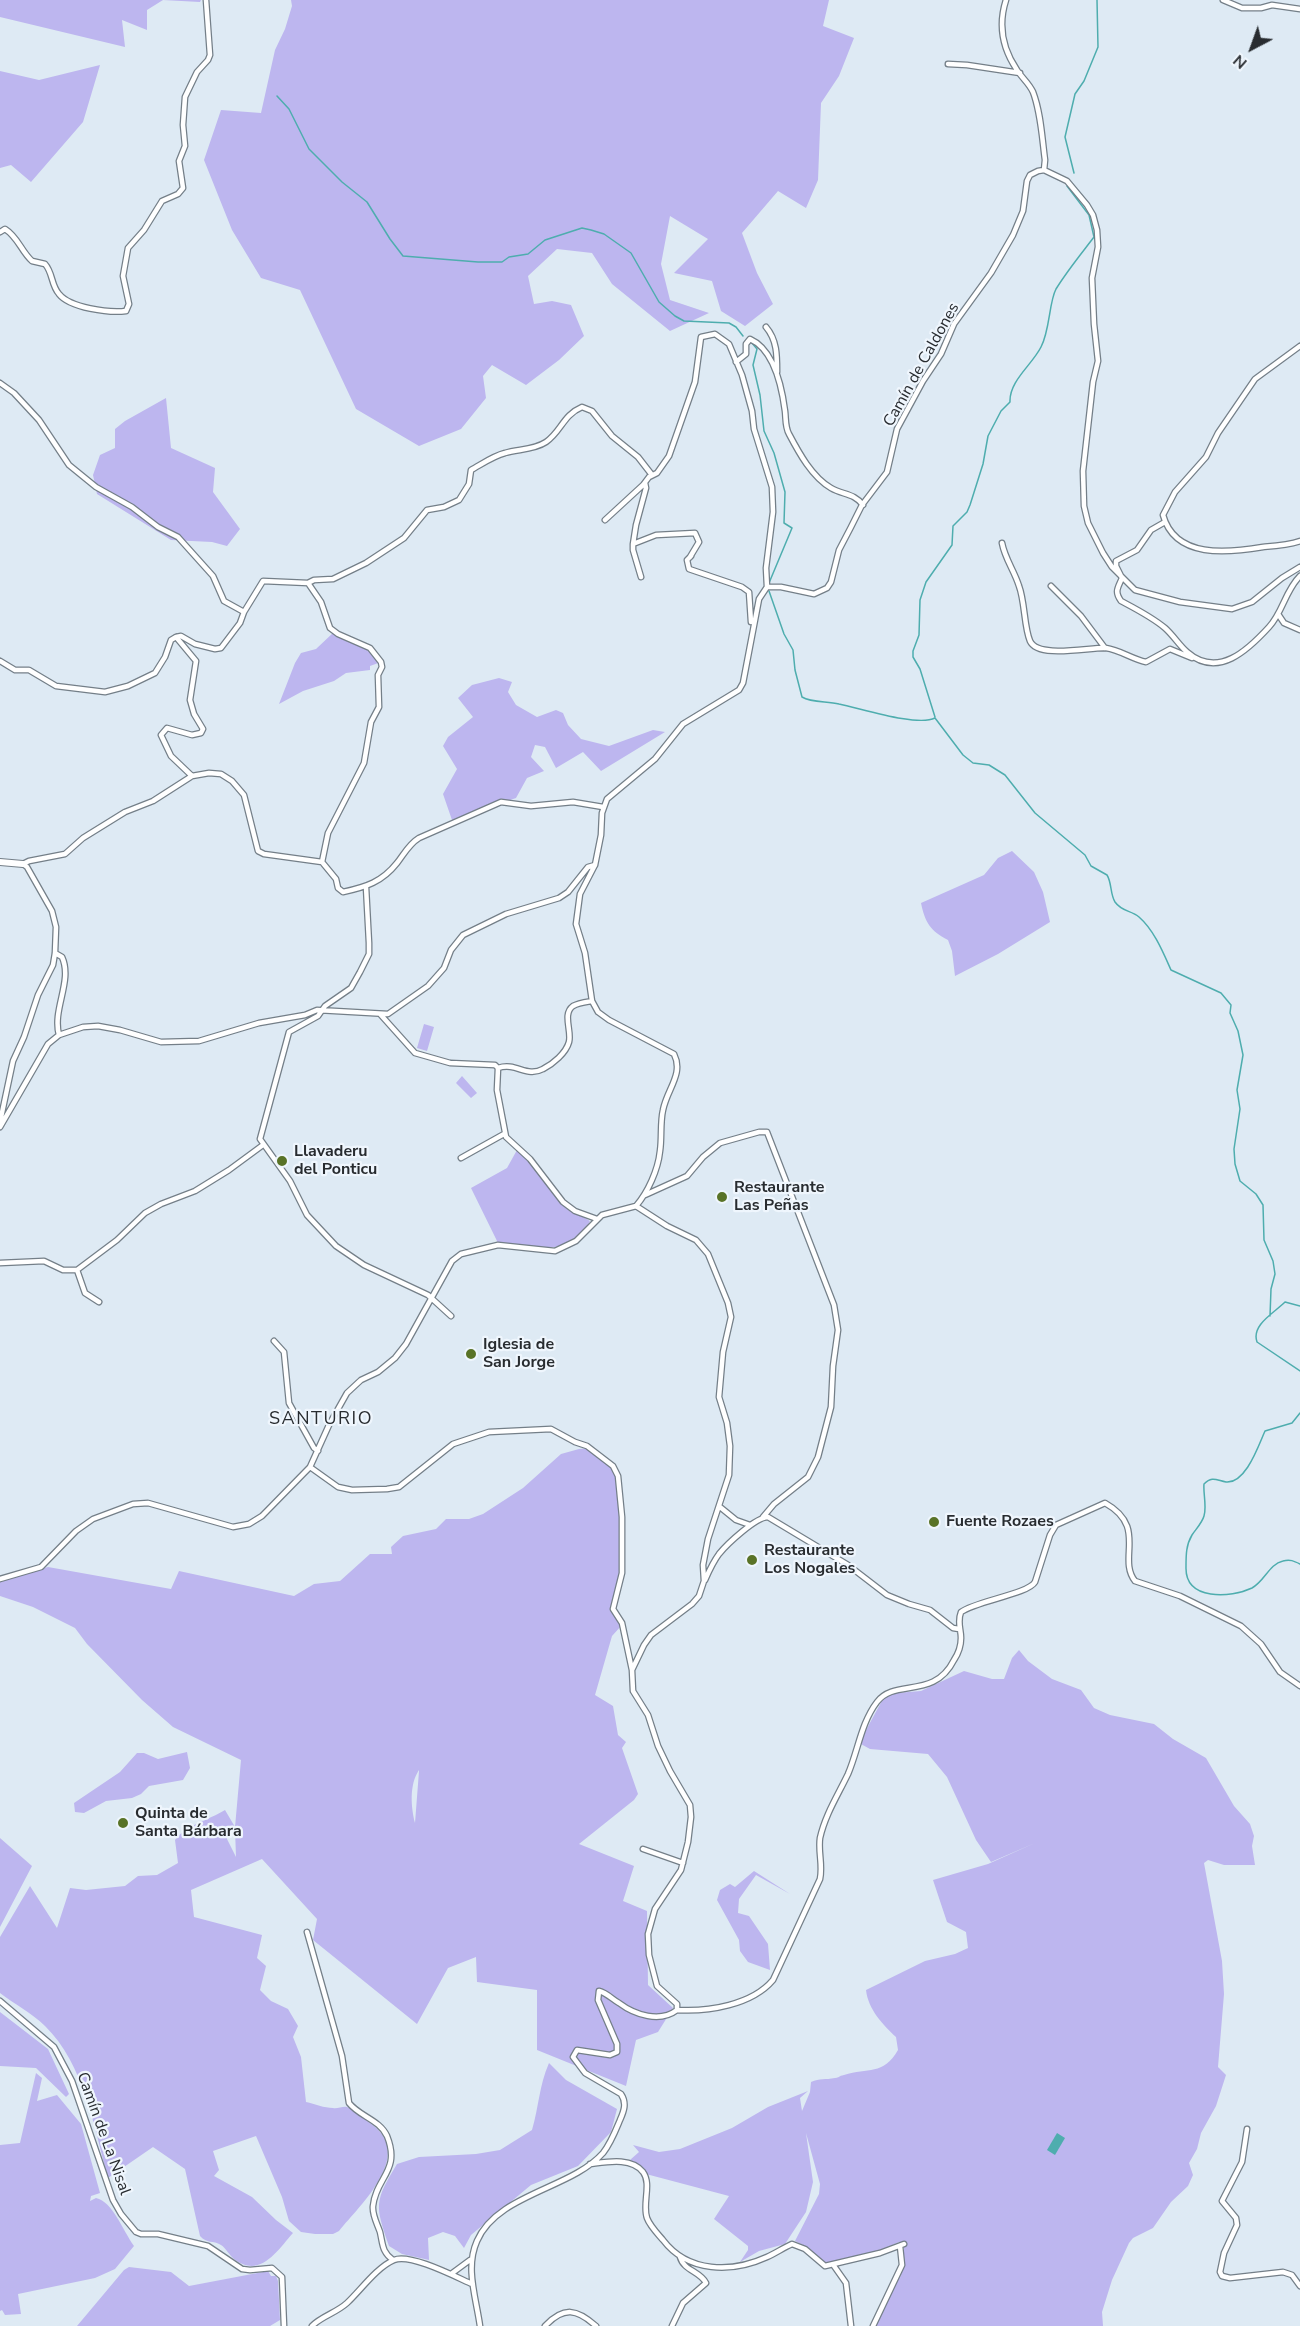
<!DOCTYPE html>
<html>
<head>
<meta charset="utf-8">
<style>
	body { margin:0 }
	#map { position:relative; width:1300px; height:2326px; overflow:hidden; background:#deeaf4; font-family:"Nunito Sans",sans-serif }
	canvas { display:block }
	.north { position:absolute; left:1222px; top:18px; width:60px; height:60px; -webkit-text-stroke:4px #eff6fd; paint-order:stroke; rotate:221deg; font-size:16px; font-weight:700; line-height:24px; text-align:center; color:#282c30 }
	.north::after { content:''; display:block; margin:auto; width:21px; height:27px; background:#282c30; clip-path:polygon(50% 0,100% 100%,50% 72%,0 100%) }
</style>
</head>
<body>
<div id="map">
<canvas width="1300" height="2326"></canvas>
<div class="north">N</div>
</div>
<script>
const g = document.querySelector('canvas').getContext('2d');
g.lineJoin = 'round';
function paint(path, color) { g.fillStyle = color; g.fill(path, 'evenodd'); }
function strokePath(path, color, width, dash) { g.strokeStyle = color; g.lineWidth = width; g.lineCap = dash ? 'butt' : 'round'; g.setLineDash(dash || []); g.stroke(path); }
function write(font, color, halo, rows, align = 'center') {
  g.font = font + ' "Nunito Sans",sans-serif'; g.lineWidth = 4.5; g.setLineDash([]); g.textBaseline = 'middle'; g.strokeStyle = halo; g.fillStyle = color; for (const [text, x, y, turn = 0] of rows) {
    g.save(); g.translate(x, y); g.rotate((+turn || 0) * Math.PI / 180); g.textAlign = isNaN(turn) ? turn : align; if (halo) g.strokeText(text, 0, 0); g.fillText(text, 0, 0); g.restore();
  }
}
paint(new Path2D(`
	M 0,0 L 201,0 L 200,2 L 163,0 L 147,10 L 147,30 L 122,20 L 125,47 L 0,17 Z
	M 291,0 L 829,0 L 823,26 L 854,38 L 839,76 L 821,103 L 818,180 L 806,208 L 778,191 L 742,233 L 757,273 L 773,304 L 745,326 L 721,311 L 712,281 L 674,273 L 708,239 L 670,216 L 661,264 L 670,300 L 709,313 L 670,331 L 612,284 L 592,253 L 557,249 L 528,276 L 534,304 L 552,301 L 571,305 L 584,336 L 559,360 L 526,385 L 492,365 L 483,376 L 486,398 L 461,429 L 419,446 L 356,409 L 300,290 L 261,278 L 232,230 L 204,160 L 221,110 L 261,113 L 275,50 L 285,29 L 292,6 Z
	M 100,65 L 83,122 L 31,182 L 11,165 L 0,168 L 0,71 L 39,80 Z
	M 166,398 L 171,448 L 215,468 L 213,492 L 240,529 L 227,546 L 212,542 L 171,540 L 97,494 L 93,475 L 100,455 L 115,448 L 115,429 L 125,421 Z
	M 334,632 L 365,644 L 381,662 L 370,666 L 370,670 L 346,673 L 334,681 L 303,691 L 279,704 L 295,663 L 301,653 L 316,649 Z
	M 499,678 L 512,682 L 508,692 L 516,705 L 537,717 L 556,710 L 563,713 L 568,725 L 581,739 L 609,746 L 653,730 L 665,732 L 601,771 L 583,752 L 556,768 L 545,747 L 535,745 L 531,757 L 544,771 L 527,778 L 516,798 L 452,820 L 443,794 L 457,769 L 443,746 L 448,737 L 473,717 L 458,698 L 472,685 Z
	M 1012,851 L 1034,872 L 1043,892 L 1050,922 L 998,954 L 955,976 L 952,951 L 948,940 C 930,931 925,922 921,903 L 984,875 L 998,858 Z
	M 424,1024 L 434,1027 L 427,1051 L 417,1048 Z
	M 462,1076 L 477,1093 L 471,1098 L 456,1083 Z
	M 517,1150 L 534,1167 L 564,1206 L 590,1221 C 587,1229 581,1234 574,1239 C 550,1256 525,1243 498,1243 L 471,1188 L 507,1168 Z
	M 592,1448 L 613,1466 L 618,1476 L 622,1573 L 613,1609 L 611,1611 L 622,1625 L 612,1636 L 595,1695 L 613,1706 L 618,1735 L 626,1742 L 622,1748 L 638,1794 L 634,1800 L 579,1844 L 634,1866 L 623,1901 L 647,1911 L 648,1985 L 673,2008 L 658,2032 L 636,2040 L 626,2086 L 537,2050 L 537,1990 L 477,1982 L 476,1957 L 448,1968 L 417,2024 L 313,1940 L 317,1919 L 262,1859 L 191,1890 L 194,1917 L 262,1935 L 257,1958 L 266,1966 L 260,1990 L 271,2001 L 288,2009 L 298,2026 L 293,2037 L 301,2057 L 306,2102 C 315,2104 324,2108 333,2108 C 337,2109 343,2106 347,2107 C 354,2109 364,2118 370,2123 C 416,2154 361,2204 339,2231 L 333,2234 L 315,2234 L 301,2232 L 289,2221 L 282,2197 L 256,2136 L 213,2151 L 219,2170 L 214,2176 L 252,2197 L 276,2220 L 293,2233 C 277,2251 260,2279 234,2259 C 229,2255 226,2248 221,2245 C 213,2240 207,2244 200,2236 L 185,2169 L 153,2147 L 108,2178 C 94,2127 84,2064 45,2026 C 32,2013 14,2004 0,1993 L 0,1937 L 30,1886 L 57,1928 L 70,1888 L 86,1890 L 125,1886 L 138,1876 L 157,1875 L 178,1863 L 175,1840 C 186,1825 209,1820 225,1810 L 235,1827 L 241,1760 L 173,1727 L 142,1700 L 87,1644 L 75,1628 L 33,1607 L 0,1596 L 0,1582 L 48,1567 L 171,1589 L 179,1571 L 294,1596 L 314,1584 L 340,1581 L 370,1554 L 392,1554 L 391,1547 L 403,1536 L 436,1529 L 446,1519 L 469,1519 L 483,1514 L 523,1488 L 561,1454 L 579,1449 ZM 419,1770 L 419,1771 L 415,1823 C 411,1807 409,1785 419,1770 ZM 235,1828 L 235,1829 L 236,1857 L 225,1835 Z
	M 1019,1650 L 1028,1661 L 1052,1679 L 1081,1690 L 1094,1708 L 1110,1715 L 1154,1724 L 1173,1739 L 1206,1758 L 1234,1806 L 1250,1824 L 1254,1836 L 1252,1846 L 1255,1865 L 1224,1865 L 1208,1860 L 1204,1863 L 1222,1961 L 1224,1994 L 1218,2067 L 1226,2075 L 1216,2106 L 1201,2133 L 1197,2149 L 1189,2163 L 1193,2175 L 1188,2186 L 1171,2202 L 1153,2228 L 1133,2238 L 1129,2243 L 1112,2280 L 1102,2312 L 1103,2326 L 875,2326 L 893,2286 L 900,2277 L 904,2266 L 904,2244 L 899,2242 L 880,2251 L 825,2264 L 805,2246 L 795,2241 L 819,2194 L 820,2184 L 806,2133 L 813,2182 L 806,2212 L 785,2244 L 759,2251 L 740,2262 L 748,2250 L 748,2246 L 714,2219 L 729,2196 L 646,2174 L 630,2160 L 639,2152 L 633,2145 L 659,2152 L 680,2149 L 732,2128 L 768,2107 L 808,2091 L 800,2098 L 802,2111 L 810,2092 L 811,2082 C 820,2078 825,2080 835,2078 C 841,2077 838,2076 844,2075 C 868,2067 883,2076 898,2050 L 896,2037 C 883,2025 868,2009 866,1990 L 925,1961 L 955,1954 L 968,1948 L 966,1932 L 947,1922 L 933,1880 L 988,1864 L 1035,1843 L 991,1862 L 976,1840 L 947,1777 L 928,1754 L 870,1749 L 859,1743 L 884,1697 L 896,1693 L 921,1691 L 964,1671 L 992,1679 L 1004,1679 L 1012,1658 Z
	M 187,1752 L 190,1768 L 183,1780 L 149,1786 L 141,1794 L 132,1798 L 106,1801 L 84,1813 L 75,1812 L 74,1803 L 120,1772 L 137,1753 L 144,1753 L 158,1759 Z
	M 0,1838 L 32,1866 L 0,1927 Z
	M 754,1871 L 790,1894 L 756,1875 L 739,1899 L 738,1913 L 749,1916 L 768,1944 L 770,1970 L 748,1962 L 740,1951 L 739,1940 L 717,1900 L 720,1890 L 730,1884 L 735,1887 Z
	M 0,2012 L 48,2049 L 69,2094 L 66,2097 L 36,2068 L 0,2066 Z
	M 549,2063 L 566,2080 L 617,2109 L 611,2132 L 578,2166 L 531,2185 L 471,2235 L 464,2248 L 455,2236 L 443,2232 L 428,2238 L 429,2260 L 402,2254 L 389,2246 C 375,2205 374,2202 397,2164 L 419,2157 L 476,2154 L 500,2150 L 532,2130 C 539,2106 539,2086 549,2063 Z
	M 36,2073 L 42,2078 L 37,2101 L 57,2095 L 81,2124 L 100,2193 L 91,2196 L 90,2201 L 96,2198 C 113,2202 122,2229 134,2246 L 115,2269 L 95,2278 L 18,2294 L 21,2314 L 5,2315 L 2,2310 L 0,2311 L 0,2145 L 20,2143 Z
	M 129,2267 L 171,2272 L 189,2286 L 268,2271 L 271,2276 L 276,2276 L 278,2281 L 280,2320 L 270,2326 L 77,2326 L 124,2270 Z`), '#bdb6ef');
paint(new Path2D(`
	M 1057,2133 L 1065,2138 L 1055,2155 L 1047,2150 Z`), '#4eadae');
strokePath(new Path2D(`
	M 277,96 L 289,109 L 309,149 L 342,182 L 367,202 L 390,239 L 403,256 L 478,262 L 502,262 L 509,257 L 528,254 L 545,240 L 582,228 L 591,230 L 604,234 L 631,253 L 659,302 L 675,316 L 684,321 L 729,323 L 736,327 L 743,336
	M 1074,173 L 1065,137 L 1075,94 L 1084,81 L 1098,47 L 1097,0
	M 752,343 L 757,349 L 753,365 L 760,395 L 764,431 L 774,453 L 785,492 L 784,523 L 792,528 L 769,583
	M 769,591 L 784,634 L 793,650 L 795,670 L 802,697 C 812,703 827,701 839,704 C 860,708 917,727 935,718 L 963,755 L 973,763 L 989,765 L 1005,775 L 1035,813 L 1085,855 L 1091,866 L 1107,875 C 1112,883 1110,894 1115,902 C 1122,912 1131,910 1139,917 C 1154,930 1163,952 1171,970 L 1221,993 L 1231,1005 L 1230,1013 L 1238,1031 L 1243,1055 L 1237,1090 L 1240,1109 L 1234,1149 L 1235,1164 L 1240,1181 L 1256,1194 L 1263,1205 L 1264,1240 L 1273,1261 L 1275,1274 L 1271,1289 L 1270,1316
	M 935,717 L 920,669 L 913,657 L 913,651 L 919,635 L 920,600 L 926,582 L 952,545 L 953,526 L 967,512 L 970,505 L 983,464 L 988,436 L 1001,411 L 1010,402 C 1009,381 1032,365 1041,347 C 1050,330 1049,302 1056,289 C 1067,271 1081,254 1094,237 L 1089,215 L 1067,186
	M 1300,1306 L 1285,1302 C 1274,1313 1251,1325 1257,1342 L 1300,1371
	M 1300,1413 L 1292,1423 L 1265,1431 C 1259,1444 1246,1484 1226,1482 C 1216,1480 1212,1476 1204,1484 C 1203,1493 1207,1507 1204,1516 C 1202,1523 1196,1529 1192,1535 C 1186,1545 1186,1555 1186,1567 C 1185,1601 1231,1598 1252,1588 C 1265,1581 1269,1564 1283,1561 C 1290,1559 1294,1561 1300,1564`), '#4eadae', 1.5);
const street = new Path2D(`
	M 1006,0 C 998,25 1002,48 1017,70 C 1022,78 1029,83 1033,92 C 1041,113 1042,138 1045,160 L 1044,170
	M 1223,0 L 1242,8 L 1261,8 L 1272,5 L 1300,9
	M 948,64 L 967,65 L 1020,73
	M 0,232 L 5,229 C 18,237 21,251 32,261 L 45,264 C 53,273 51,285 59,294 C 70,308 109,313 126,311 L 129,304 L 123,276 L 128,248 L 144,230 L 162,201 L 178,194 L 183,188 L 179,161 L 185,146 L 183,125 L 185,97 L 197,72 L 208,60 L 210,55 L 206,0
	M 766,327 C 777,340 777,355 777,372
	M 1300,346 L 1255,379 L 1218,433 L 1206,457 L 1175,492 L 1163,515 C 1175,559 1228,553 1263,547 C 1275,546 1289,545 1300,541
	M 736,362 L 746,354 L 746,344 L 750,339 C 775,350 782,388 785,411 C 786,419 785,427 789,434 C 799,453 812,477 831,488 C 843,495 854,493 863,505
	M 0,383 L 14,393 L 39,420 L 69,465 L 96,487 L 132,507 L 158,527 L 178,537 L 213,576 L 224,601 L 244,612 L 240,623 L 221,648 L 215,649 L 195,644 L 181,636 L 176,637 L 196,661 L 190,700 L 194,714 L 203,729 L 201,733 L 192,735 L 167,728 L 161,735 L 171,756 L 192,776
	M 605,520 L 643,485 L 649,477 L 657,473 L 669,456 L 695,382 L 701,337 L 715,334 L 729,344 L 742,375 L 752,411 L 754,429 L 772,487 L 773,512 L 766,568 L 767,587
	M 1165,522 L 1151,530 L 1137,550 L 1116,561 L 1116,566 L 1122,578 C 1118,588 1114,591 1121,601 C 1136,609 1152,617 1165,628 C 1173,635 1179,645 1187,652 C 1218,679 1248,650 1269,627 C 1283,612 1285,591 1300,576
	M 1002,543 C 1005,559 1014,570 1019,586 C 1025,602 1024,627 1030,641 C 1038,659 1090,647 1106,648 C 1120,650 1132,659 1146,662 L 1170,649 L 1192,658
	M 633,544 L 636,525 L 646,488 L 645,483
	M 691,556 L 687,560 L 689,569 L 742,587 L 749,592 L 751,622
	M 641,577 L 633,550 L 633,544 L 656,535 L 695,533 L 699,542 L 690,557
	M 308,583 L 314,580 L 333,579 L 366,563 L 404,538 L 427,510 L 444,507 L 459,500 L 469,484 L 471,470 C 482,464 493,456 505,453 C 518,449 534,450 546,442 C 561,432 563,415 582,407 L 592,411 L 612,436 L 638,457 L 652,475
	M 1051,586 L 1081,616 L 1105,648
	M 244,612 L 263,581 L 308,583 L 321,602 L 330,628 L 338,634 L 370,648 L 381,662 L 382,667 L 378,675 L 379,707 L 371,722 L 364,763 L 328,833 L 322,862
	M 1278,614 L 1284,623 L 1300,630
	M 0,661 L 15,670 L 29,670 L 56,686 L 105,692 L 128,686 L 155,673 L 165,657 L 171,640 L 176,637
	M 366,887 L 369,943 L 369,954 L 360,972 L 351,988 L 325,1006 L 318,1016 L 289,1032 L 260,1139 L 290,1181 L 307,1215 L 336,1246 L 364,1265 L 428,1295 L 451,1316
	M 55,953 L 62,957 C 73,981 52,1009 59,1035
	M 380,1014 L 415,1053 L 450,1063 L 495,1065 L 498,1068 L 497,1090 L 506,1137 L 530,1159 L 563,1202 L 575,1211 L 597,1219
	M 498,1068 C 517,1062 526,1078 543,1069 C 553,1064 566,1053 569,1042 C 572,1031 562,1014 573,1006 C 578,1003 586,1002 592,1001
	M 0,1122 L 13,1061 L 24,1037 L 38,995 L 53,965 L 55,953 L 56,927 L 52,911 L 27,867 L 23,864 L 29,861 L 65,854 L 83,838 L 125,812 L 153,801 L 192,776 L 209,773 L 221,774 L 232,781 L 244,795 L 258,851 L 264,854 L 322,862 L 336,879 L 338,888 L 343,892 C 366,887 382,882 397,863 C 404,854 409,844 419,838 L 501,802 L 531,806 L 573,802 L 603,807
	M 0,1127 L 48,1044 L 59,1035 L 83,1027 L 98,1026 L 120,1030 L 161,1042 L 199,1041 L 259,1023 L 305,1015 L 317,1010 L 388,1014 L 428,986 L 444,968 L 451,950 L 463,935 L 506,914 L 559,898 L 568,892 L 588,867 L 595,865
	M 461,1158 L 504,1134
	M 645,1195 L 687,1176 L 703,1157 L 720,1143 L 759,1132 L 767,1132 L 834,1305 L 838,1330 L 833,1366 L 831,1407 L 818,1457 L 808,1477 L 774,1504 L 763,1517
	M 636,1206 C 648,1192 658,1170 660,1151 C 662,1138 660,1123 663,1110 C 667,1089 684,1074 674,1054 L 609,1020 L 598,1012 L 592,1001 L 585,953 L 576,924 L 580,894 L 595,865 L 601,835 L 602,813 L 607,799 L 655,759 L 683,724 L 739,690 L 743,683 L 759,599 L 767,587 L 781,587 L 814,594 L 827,588 L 831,582 L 839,550 L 851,527 L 862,505 L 887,472 L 897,429 L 923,381 L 941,354 L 954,324 L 991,273 L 1013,235 L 1023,211 L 1027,181 L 1030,175 L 1038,171 L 1044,170 L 1067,181 L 1087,205 L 1093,215 L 1097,230 L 1098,247 L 1092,278 L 1094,324 L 1098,361 L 1093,382 L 1083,471 L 1084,506 L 1088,523 L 1103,553 L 1112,567 L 1135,590 L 1180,602 L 1232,609 L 1252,602 L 1282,578 L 1300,567
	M 636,1206 L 667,1226 L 696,1240 L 708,1254 L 728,1303 L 731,1317 L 723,1352 L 719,1397 L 727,1423 L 730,1446 L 729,1475 L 708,1539 L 703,1565 L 704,1581 L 699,1596 L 692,1604 L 651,1635 L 644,1645 L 632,1670 L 633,1691 L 648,1715 L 658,1746 L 670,1771 L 690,1805 L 691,1817 L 688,1842 L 681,1870 L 655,1909 L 648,1934 L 649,1955 L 657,1986 L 677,2004 L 677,2010
	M 0,1263 L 44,1261 L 63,1270 L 77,1270 L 117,1240 L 145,1213 L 161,1204 L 195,1191 L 229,1170 L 263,1145
	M 77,1270 L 85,1293 L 99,1302
	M 274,1341 L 284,1352 L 289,1403 L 314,1448 L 318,1451
	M 310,1467 L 338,1487 L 352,1490 L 387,1489 L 399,1487 L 453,1444 L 489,1432 L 551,1429 L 575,1442 L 587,1446 L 613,1466 L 618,1476 L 622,1517 L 622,1573 L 613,1609 L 622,1623 L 632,1670
	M 720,1507 L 736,1520 L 750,1525
	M 0,1579 L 41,1567 L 76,1531 L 93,1519 L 133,1504 L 148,1503 L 233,1527 L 249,1524 L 262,1516 L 310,1467 L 329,1425 L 347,1393 L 361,1380 L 378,1372 L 395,1358 L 406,1344 L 452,1261 L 461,1254 L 498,1245 L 555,1251 L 576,1241 L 602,1215 L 636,1206
	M 705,1580 C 709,1571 713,1562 719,1554 C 727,1544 756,1517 768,1517 L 848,1565 L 887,1595 L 909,1604 L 930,1610 L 953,1628 L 959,1629
	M 643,1849 L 683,1863
	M 307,1932 L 342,2056 L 349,2103 C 359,2116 380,2120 387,2136 C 401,2171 376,2177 373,2206 C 372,2215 377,2223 380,2232 C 383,2245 382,2252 393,2260
	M 0,2001 L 54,2047 L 72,2081 L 113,2200 L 121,2214 L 136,2232 L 141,2234 L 158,2234 L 208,2246 L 242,2269 L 250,2270 L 272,2268 L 282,2277 L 284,2326
	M 677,2010 C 708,2012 752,2005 773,1980 L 820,1879 C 823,1865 818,1852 820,1838 C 825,1815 838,1795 848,1774 C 858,1751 861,1723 877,1702 C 895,1678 934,1700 954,1660 C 958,1654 961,1646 961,1638 C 961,1629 957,1622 961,1612 C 976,1601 1028,1594 1035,1582 L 1050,1535 L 1056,1525 L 1105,1503 C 1148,1527 1117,1558 1135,1581 L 1180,1596 L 1241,1626 L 1261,1644 L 1280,1672 L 1300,1686
	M 1247,2129 L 1242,2162 L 1222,2201 L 1236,2218 L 1237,2225 L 1224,2253 L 1220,2272 L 1222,2276 L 1230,2278 L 1283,2272 L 1292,2275 L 1300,2286
	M 590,2164 C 607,2162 631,2157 643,2172 C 652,2184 642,2204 647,2218 C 650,2226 657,2233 663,2240 C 688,2273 732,2273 767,2257 C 776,2253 783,2248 792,2244 L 805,2249 L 825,2266 L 880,2253 L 904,2244
	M 834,2266 L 846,2283 L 851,2326
	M 451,2274 L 470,2260
	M 312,2326 C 322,2316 336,2313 347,2303 C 360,2291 377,2267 394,2260 C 410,2253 456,2277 472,2284
	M 480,2326 C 476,2297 465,2268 477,2241 C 497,2194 571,2189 603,2153 C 611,2143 615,2132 620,2120 C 624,2111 627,2103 621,2094 L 585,2073 L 573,2057 L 577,2050 L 610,2055 L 617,2052 L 617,2044 L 598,2000 L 599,1991 C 607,1993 612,1999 619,2003 C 635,2015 660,2023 677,2010
	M 545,2326 C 564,2306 577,2309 596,2326
	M 672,2326 L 683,2303 L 706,2283 C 700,2271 684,2271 680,2257
	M 873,2326 L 902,2265 L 900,2246`);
const secondary = new Path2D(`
	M 0,862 L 23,864`);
strokePath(street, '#747f88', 7);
strokePath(secondary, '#747f88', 8);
strokePath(street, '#fff', 4.5);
strokePath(secondary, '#fff', 6);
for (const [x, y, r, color] of [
	[282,1161,6,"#597327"],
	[722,1197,6,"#597327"],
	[471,1354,6,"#597327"],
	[934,1522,6,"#597327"],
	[752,1560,6,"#597327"],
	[123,1823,6,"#597327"]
]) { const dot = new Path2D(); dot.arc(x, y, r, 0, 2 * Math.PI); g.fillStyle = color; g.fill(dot); strokePath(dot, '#eff6fd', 2); }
write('16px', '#282c30', '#eff6fd', [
	["Camín de Caldones",922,365,-61],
	["Camín de La Nisal",103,2134,70]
]);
write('bold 16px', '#282c30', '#eff6fd', [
	["Llavaderu",294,1152],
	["del Ponticu",294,1170],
	["Restaurante",734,1188],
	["Las Peñas",734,1206],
	["Iglesia de",483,1345],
	["San Jorge",483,1363],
	["Fuente Rozaes",946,1522],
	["Restaurante",764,1551],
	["Los Nogales",764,1569],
	["Quinta de",135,1814],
	["Santa Bárbara",135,1832]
], 'left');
g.letterSpacing = '1.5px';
write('18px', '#282c30', '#eff6fd', [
	["SANTURIO",321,1420]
]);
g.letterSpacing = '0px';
</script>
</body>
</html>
